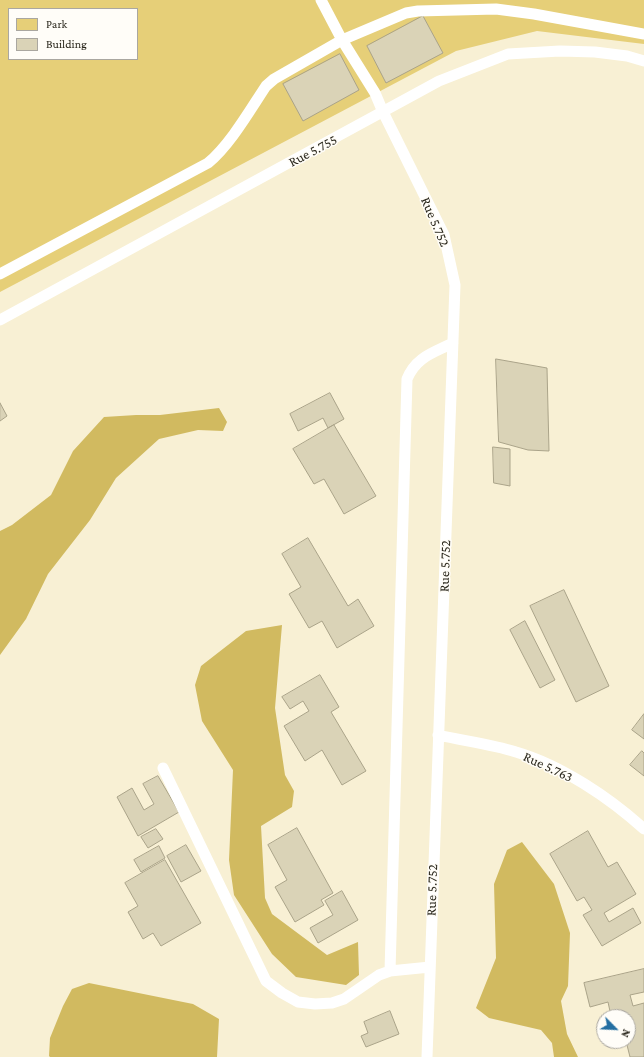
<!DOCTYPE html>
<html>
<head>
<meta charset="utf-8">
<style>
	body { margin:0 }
	#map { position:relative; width:644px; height:1057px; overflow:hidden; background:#f8f0d4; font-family:"Crimson Pro",serif }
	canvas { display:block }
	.legend { position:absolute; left:8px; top:8px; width:130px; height:52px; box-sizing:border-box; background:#fffdf8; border:1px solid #aaa7a0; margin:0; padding:5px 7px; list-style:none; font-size:12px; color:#2a271c }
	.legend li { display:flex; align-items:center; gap:8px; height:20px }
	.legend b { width:20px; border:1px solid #aaa7a0 }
	.north { position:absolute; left:596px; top:1009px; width:40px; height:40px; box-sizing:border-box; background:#fffdf8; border:1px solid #aaa7a0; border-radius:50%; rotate:114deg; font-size:11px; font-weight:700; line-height:16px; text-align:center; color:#2a271c }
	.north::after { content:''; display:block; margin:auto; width:14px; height:18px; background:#246fa2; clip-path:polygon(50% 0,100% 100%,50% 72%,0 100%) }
</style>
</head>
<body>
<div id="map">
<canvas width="644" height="1057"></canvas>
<ul class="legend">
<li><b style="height:11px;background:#e6cf78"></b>Park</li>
<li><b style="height:11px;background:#dad3b7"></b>Building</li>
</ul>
<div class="north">N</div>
</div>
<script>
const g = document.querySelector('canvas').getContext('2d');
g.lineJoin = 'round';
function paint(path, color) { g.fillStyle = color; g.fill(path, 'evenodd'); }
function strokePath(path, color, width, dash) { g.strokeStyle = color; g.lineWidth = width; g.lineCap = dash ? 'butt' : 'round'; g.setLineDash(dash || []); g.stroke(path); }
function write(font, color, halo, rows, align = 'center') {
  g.font = font + ' "Crimson Pro",serif'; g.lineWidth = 3; g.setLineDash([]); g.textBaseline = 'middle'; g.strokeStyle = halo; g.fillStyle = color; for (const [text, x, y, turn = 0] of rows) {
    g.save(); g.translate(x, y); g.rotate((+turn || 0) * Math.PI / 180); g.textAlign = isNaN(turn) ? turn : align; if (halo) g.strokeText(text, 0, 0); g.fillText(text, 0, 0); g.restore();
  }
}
paint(new Path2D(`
	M 0,0 L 644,0 L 644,44 L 537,31 L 456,51 L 0,292 ZM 9,9 L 137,9 L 137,59 L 9,59 Z`), '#e6cf78');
paint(new Path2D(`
	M 219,408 L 227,422 L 223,431 L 198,430 L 159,439 L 116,478 L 90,520 L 48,574 L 26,619 L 0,655 L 0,531 L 12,525 L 51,495 L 73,451 L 104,417 L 136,415 L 160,415 Z
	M 282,625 L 275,708 L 285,775 L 294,791 L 292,807 L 261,826 L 265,898 L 272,914 L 327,955 L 358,942 L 359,975 L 346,985 L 296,977 L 272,954 L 234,895 L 229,860 L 233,770 L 202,721 L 195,685 L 201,666 L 246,631 Z
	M 522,842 L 554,884 L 570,933 L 568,986 L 561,1001 L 567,1034 L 578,1057 L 554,1057 L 552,1043 L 541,1030 L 489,1018 L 476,1008 L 496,958 L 494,884 L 507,850 Z
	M 89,983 L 193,1004 L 219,1019 L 217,1057 L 50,1057 L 49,1056 L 50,1038 L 63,1006 L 72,989 Z`), '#d1ba60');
const building = new Path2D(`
	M 423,16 L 443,53 L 386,83 L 367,46 Z
	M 340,54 L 359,90 L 303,121 L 283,84 Z
	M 496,359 L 547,368 L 549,451 L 528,450 L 499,442 Z
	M 330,393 L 344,419 L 328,428 L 323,418 L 298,431 L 290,414 Z
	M 0,403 L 7,416 L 0,421 Z
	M 334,425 L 376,496 L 344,514 L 324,479 L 314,484 L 293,449 Z
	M 493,447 L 510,449 L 510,486 L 494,483 Z
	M 308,538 L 348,606 L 358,599 L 374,626 L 337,648 L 322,621 L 309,628 L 289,594 L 301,587 L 282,554 Z
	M 564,590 L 609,686 L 576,702 L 530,606 Z
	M 525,621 L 555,680 L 540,688 L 510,630 Z
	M 320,675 L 339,707 L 331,712 L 366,771 L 342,785 L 322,750 L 305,761 L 284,726 L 309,711 L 303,701 L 290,709 L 282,697 Z
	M 644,714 L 644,739 L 632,730 Z
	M 642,751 L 644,753 L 644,776 L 630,765 Z
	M 158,776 L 179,812 L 138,836 L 117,797 L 132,788 L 144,810 L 154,804 L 143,784 Z
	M 297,828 L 333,893 L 321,900 L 324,905 L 295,922 L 275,887 L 287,880 L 268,845 Z
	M 156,829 L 163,839 L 148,848 L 141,837 Z
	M 588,831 L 608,867 L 617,862 L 636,894 L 604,913 L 609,922 L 633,908 L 641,923 L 602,946 L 583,915 L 592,910 L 584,897 L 577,901 L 550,854 Z
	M 186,845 L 201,871 L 181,882 L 167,856 Z
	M 159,846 L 165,858 L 141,872 L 134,860 Z
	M 165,860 L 201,923 L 161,946 L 153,933 L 143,939 L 128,912 L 138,906 L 125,883 Z
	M 342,891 L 358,920 L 318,943 L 310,928 L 333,915 L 325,901 Z
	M 644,969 L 644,992 L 630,995 L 633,1006 L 644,1003 L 644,1057 L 630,1057 L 626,1041 L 628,1041 L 628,1017 L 620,1017 L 620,1014 L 611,1016 L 608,1002 L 590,1007 L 584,983 Z
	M 390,1011 L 399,1034 L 366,1047 L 361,1036 L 368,1033 L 364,1022 Z`);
paint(building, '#dad3b7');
strokePath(building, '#aaa389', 1);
strokePath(new Path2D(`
	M 321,0 L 342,40 L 375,93 L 383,112 L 444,235 L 455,285 L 427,1057
	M 0,274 L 208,163 C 230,145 250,110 266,86 L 274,79 L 342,40 L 406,13 L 418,11 L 496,9 L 534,14 L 644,34
	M 0,320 L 439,81 L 508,54 L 560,51 L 595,52 L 627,56 L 644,61
	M 438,735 C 464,741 491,744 516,752 C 561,765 610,798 644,829
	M 163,768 L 266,981 L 282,993 L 298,1002 L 315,1004 L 332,1003 L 344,999 L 379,975 L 390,971 L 430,967
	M 390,971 L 407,379 C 416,357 433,353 453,343`), '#fff', 11);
write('14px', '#2a271c', '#fffdf8', [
	["Rue 5.755",313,151,-28],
	["Rue 5.752",435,222,67],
	["Rue 5.752",445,566,-88],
	["Rue 5.763",548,767,25],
	["Rue 5.752",432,890,-88]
]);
</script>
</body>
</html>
